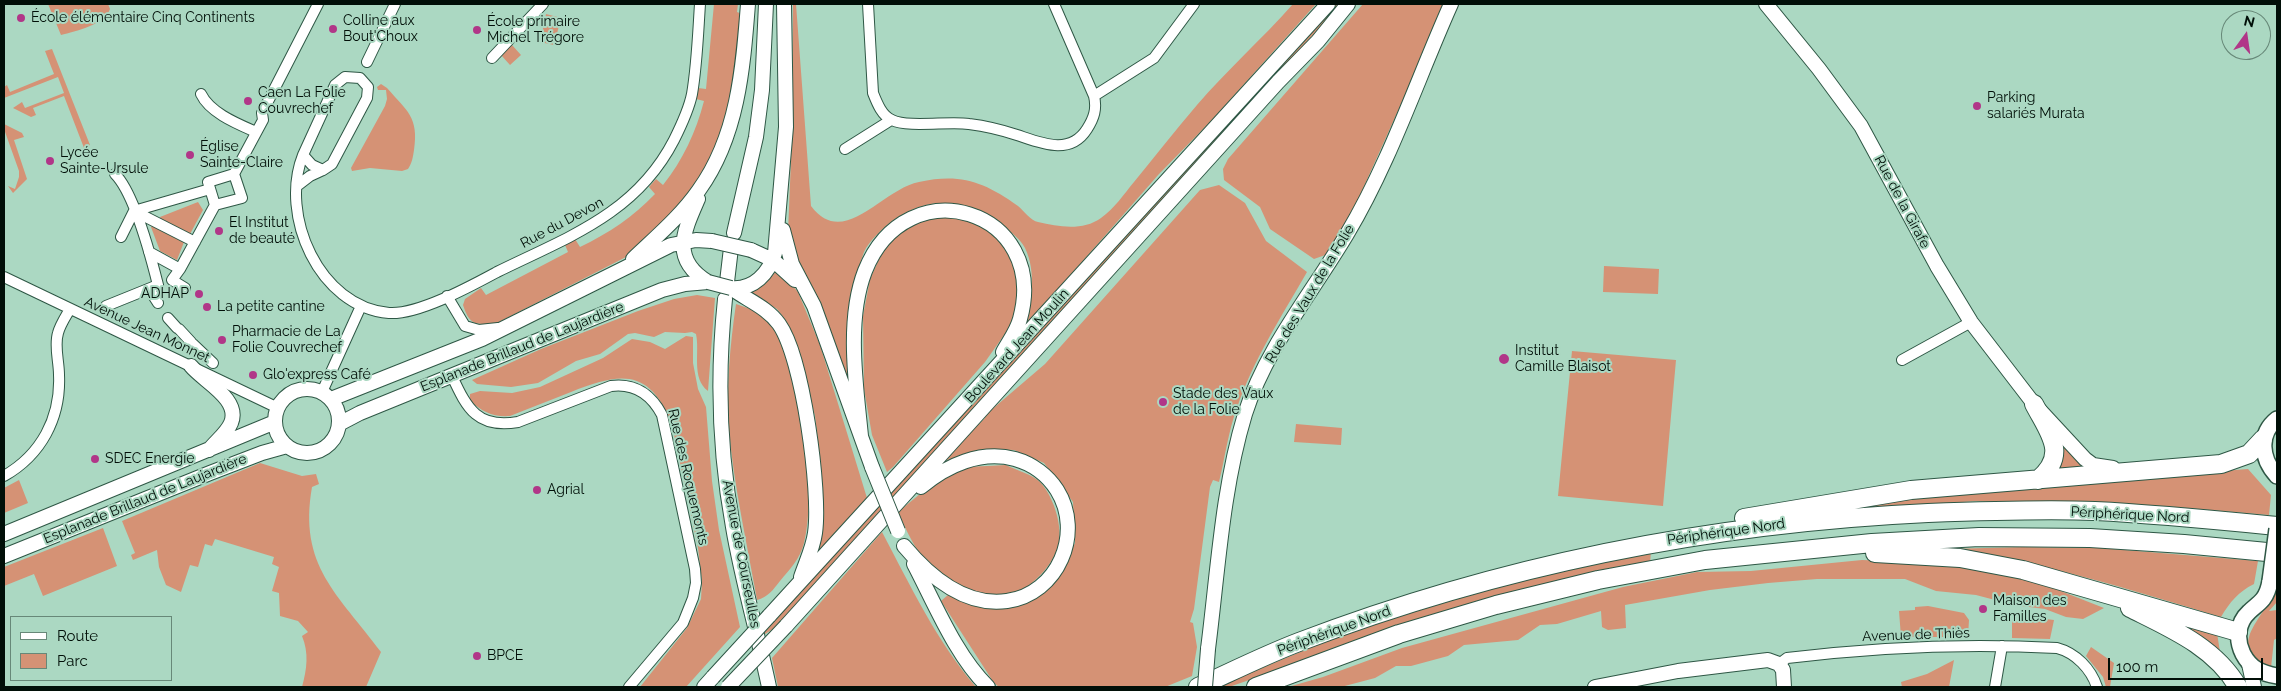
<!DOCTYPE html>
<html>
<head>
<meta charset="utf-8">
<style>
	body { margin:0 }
	#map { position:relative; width:2281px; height:691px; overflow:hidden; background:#abd8c2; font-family:Raleway,sans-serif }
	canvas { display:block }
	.frame { position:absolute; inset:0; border:5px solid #010f08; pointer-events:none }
	.legend { position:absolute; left:10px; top:616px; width:162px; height:65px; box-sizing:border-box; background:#abd8c2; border:1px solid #678878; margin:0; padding:6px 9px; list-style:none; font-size:15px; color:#010f08 }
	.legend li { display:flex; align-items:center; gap:10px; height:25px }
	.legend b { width:25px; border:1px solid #678878 }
	.north { position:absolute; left:2221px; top:10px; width:50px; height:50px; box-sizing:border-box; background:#abd8c2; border:1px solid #678878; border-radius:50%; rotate:14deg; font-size:14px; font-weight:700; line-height:20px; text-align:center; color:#010f08 }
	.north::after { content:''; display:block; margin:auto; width:18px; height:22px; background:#b13688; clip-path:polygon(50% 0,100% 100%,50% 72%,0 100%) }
	.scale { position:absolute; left:2108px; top:658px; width:155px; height:22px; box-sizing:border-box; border:2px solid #010f08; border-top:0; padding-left:6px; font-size:15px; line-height:18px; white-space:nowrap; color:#010f08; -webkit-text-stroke:4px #abd8c2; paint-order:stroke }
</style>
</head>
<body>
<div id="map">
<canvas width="2281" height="691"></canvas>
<div class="frame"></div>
<ul class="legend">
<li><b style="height:6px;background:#fff"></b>Route</li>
<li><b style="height:14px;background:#d59275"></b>Parc</li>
</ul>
<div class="north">N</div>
<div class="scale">100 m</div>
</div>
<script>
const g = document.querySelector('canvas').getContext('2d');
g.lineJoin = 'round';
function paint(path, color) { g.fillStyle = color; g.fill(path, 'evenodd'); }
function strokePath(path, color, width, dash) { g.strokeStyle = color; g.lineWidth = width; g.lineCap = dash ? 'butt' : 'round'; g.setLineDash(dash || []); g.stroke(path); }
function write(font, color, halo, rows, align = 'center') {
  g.font = font + ' Raleway,sans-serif'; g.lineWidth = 4; g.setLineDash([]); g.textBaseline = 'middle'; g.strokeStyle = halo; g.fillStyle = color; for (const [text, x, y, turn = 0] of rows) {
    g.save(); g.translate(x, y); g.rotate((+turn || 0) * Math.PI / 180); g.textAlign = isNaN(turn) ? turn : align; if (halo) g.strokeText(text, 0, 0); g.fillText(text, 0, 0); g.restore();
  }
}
paint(new Path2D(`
	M 48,4 L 108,4 L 110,9 C 104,25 76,31 61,35 Z
	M 714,4 L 738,4 L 737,12 L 742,14 L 737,69 L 728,113 L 718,145 L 687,197 L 663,223 L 626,257 L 495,324 C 475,324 470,326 463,305 L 465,299 L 481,288 L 486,295 L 568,252 L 565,245 L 575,239 L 580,247 C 609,233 633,217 655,194 L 649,187 L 656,179 L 663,185 C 683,160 696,132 704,101 L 696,99 L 698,88 L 706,89 Z
	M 793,4 L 796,4 L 811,206 C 844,250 882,189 919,182 C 961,173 984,182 1018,206 C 1024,211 1031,221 1038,222 C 1059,227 1083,231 1101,218 C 1114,209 1124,194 1134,182 C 1155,156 1175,131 1197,105 C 1227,70 1262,39 1293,4 L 1316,4 L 1211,121 L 1159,174 L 1025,327 C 1031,301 1037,273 1025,248 C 1020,238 1006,228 997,222 C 961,198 928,196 892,221 C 882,229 869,241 864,252 C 849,291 853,343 850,385 L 846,382 L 821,305 L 792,251 L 788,232 L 792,136 Z
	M 1335,4 L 1341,4 L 806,594 L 773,629 L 765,634 L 764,630 L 1309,35 Z
	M 1363,4 L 1446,4 L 1352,213 L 1328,254 L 1314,259 L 1270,229 L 1260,207 L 1224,180 L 1223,169 L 1228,159 Z
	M 546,14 L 561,18 L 554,45 L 540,42 Z
	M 512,45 L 521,55 L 510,65 L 501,55 Z
	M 52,49 L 90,145 L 84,148 L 64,96 L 33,108 L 36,115 L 31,117 L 13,108 L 22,102 L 25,108 L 64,93 L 58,77 L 4,98 L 4,87 L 7,85 L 10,92 L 54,74 L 45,51 Z
	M 381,84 L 387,88 C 407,111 419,117 414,150 C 413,157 412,163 408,169 L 402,171 L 370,168 L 352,171 L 351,168 L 385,106 L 387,99 L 386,90 L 378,90 L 377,87 Z
	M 4,124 L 22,133 L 24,137 L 14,140 L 27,179 L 13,193 L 8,186 L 15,189 L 19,177 L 19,171 L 4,129 Z
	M 1219,185 L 1245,203 L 1266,241 L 1307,272 C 1282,316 1253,360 1237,408 C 1228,432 1225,458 1219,482 L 1213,480 L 1210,487 L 1194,609 L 1190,622 L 1193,623 L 1197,647 L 1192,676 L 1165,687 L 999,687 L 994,683 L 941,601 L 949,594 L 1001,607 L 1036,598 L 1057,580 L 1075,543 L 1073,502 L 1044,463 L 1014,450 L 984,449 L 941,462 L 985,418 L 983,417 L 1045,364 L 1200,190 Z
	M 198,202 L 203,210 L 190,234 L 188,235 L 161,221 L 160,217 Z
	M 938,215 L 961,217 L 987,228 L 1009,248 L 1018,278 L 1017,312 L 1007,331 L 985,362 L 893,467 L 887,472 L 872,435 L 864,389 L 863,316 L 870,279 L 885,246 L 911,224 Z
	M 153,225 L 184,242 L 177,260 L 160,251 L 151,227 Z
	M 1604,266 L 1659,269 L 1658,294 L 1603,292 Z
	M 778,269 L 798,292 L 820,345 L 867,498 L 812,560 L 822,518 L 821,468 L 815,416 L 795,340 L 784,318 L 777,309 L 751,293 L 765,284 Z
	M 697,295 L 715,298 L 708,391 C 691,378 700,352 696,334 L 692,332 L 685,333 L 665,332 L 654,337 L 635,333 L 628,334 L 600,354 L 576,361 L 538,383 L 511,387 L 477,384 L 472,380 L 541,349 L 638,311 L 674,299 Z
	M 736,304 C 752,309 766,314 777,329 C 785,338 786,358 790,369 C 803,416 816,495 804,543 C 800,559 790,569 780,581 C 773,590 768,597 757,600 C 747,543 734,487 729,430 C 726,389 730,345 736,304 Z
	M 686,336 L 693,337 L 693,363 L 698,389 L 706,407 L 712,481 L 719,530 L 740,627 L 686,687 L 640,687 L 687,628 L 701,599 L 702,581 L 698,548 L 672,425 C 650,368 621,372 571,392 C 551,400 530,408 510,416 C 492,417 483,412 470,401 L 470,394 L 480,391 L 512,393 L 540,387 L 603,358 L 632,339 L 650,342 L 665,349 Z
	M 1572,351 L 1676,360 L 1663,506 L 1558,496 Z
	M 1296,424 L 1342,428 L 1341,445 L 1294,442 Z
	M 2057,437 L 2083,466 L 2083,468 L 2054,472 Z
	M 260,463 L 302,476 L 316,474 L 319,484 L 312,487 C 298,566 338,594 381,652 L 366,687 L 302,687 C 307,669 309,653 302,636 L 308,632 L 298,621 L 280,616 L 279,593 L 272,591 L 279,567 L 272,564 L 274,557 L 215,539 L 212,546 L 205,544 L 198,567 L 190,565 L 181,592 L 166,585 L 159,567 L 157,550 L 133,560 L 131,555 L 135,553 L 122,521 Z
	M 1006,465 C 1016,470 1033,475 1040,482 C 1053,496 1062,523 1059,542 C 1055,567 1023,597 998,598 C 992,598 985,595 980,594 C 933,583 916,553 898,512 L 937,480 L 967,467 Z
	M 2248,469 L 2271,495 L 2269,515 L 2164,506 L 1976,501 L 1824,512 L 1947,493 Z
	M 19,480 L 28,503 L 4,513 L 4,488 Z
	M 103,528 L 117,566 L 43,596 L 34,574 L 4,586 L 4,567 Z
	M 882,532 C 910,585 937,642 976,687 L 778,687 L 772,658 Z
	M 2023,547 L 2100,548 L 2258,561 L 2254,584 C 2238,592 2230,602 2221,617 C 2131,590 2041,561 1948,549 Z
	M 1651,550 L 1650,565 L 1327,653 L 1229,687 L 1216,687 L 1358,628 L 1493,585 Z
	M 1862,560 L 1942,563 L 2025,577 L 2104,608 L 2083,619 L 2066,617 L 2045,609 L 2014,605 L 1976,595 L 1936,591 L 1905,579 L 1817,579 L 1768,583 L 1710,590 L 1625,605 L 1626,628 L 1608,630 L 1602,627 L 1601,611 L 1557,624 L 1540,625 L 1518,640 L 1464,645 L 1448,656 L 1411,666 L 1396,666 L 1375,678 L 1341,687 L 1288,687 L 1323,677 L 1402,648 L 1623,587 L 1697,572 L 1751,571 Z
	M 2276,586 L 2277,602 L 2269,611 L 2277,610 L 2277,638 L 2274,640 L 2271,668 C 2221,645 2268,617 2276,586 Z
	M 1928,606 L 1964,613 L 1969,620 L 1968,637 L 1901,637 L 1899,611 L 1915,610 L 1915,607 Z
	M 2012,615 L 2054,620 L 2050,639 L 2012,638 Z
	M 2160,616 L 2217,633 L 2220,652 Z
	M 2091,647 L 2114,663 L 2110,687 L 2106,687 L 2103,677 L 2086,656 Z
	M 1954,660 L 1949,687 L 1902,687 L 1901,682 L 1927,674 Z`), '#d59275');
const street = new Path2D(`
	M 868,4 L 873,93 C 877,103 882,116 892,120 C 908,128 949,121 969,124 C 985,126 1002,130 1017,135 C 1041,143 1070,156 1087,129 C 1094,118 1097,109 1094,96 L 1154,58 L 1194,4
	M 1054,4 L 1094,96
	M 492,58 L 543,4
	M 367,62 L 395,4
	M 201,94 C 210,113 238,124 256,132
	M 845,149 L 891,120
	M 303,155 L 312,165 L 323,170 L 332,164 L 367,98 L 368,87 L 360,78 L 345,77 L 335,85 L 303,155 C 279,215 319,307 389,313 C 418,315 471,286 497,272 C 568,237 636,214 674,140 C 681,126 689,109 692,94 C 697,65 698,34 700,4
	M 297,186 L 310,176 L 323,170
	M 215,205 L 242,198 L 234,174
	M 134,211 L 210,189
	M 134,211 L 195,242
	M 121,237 L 134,211
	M 149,252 L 180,269 L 215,205 L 208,182 L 234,174 L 263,120 L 262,113 L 318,4
	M 180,269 L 172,280 L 185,288
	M 4,277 L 278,408
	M 149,289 L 158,303
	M 447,296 L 465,326 L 479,330 L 498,328
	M 106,306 L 158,285 C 151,257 134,193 115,174
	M 168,318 L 177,328
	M 179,329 L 191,342
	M 193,344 L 213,363
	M 1902,360 L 1971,322
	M 452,376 C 467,409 478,429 518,422 L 611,386 C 634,383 651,394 662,415 L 695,569 L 696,583 L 693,598 L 683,623 L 629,687
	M 322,392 L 361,306
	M 4,476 C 41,455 61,418 59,375 C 59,361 54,346 58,333 C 60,325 66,316 70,309
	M 1779,664 L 1787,658 C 1877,647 1967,643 2057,648 C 2076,653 2091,669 2097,687
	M 1995,687 L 2002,646`);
const secondary = new Path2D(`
	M 1766,4 L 1819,69 L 1861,126 L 1937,266 L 1971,322 L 2034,404 L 2085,459 L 2093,465 L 2113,468
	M 698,199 C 684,231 670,259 708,282
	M 783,230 L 792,264 L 814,306 L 872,467
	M 734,233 L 756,137 L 762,90 L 766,4
	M 751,250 L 773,260 L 795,280
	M 633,259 C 656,237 681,216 699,190 C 738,136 743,68 748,4
	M 727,282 L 731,248
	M 731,288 C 747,300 767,307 779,324 C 803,358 821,492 815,533 C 813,548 806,562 801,577
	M 731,288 C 754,290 769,273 775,253 L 786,127 L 784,4
	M 725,299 C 717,376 719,451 733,527 C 742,581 758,634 769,687
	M 191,366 C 203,381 241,399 231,423 C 227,433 215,442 209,450
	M275 421a32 32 0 1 1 64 0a32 32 0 1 1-64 0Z
	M 331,399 L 482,339 L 671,245 L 696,240 L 712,241
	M 339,424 L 360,413 L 662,290 L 685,284 L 708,282
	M 861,436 C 856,385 846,320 865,271 C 907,165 1050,210 1020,319 C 1017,331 1009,341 1003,352
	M 4,534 L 275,422
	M 904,546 C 929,576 964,607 1007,601 C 1058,594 1084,533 1057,490 C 1048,476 1033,464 1015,459 C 981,450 947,465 921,487
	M 4,556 L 210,473 L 262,453 L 287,446
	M 914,564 C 935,604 956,656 988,687
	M 769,616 L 1328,4
	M 786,626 L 1278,82 L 1318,41 L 1348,4
	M 1208,649 C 1218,571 1222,490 1245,414 C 1266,348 1312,293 1347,234 C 1390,162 1417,80 1451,4
	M 2249,664 L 2254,687
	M 704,687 L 713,677
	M 1595,687 L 1678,671 L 1768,660 L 1779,664 L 1783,670 L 1784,687`);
const primary = new Path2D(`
	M 2277,419 C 2258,434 2261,459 2277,476
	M 2270,581 C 2269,587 2267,594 2263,599 C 2259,604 2254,607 2249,612 C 2237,623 2236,640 2243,654 C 2251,669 2261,673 2277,676`);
const highway = new Path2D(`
	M 2034,404 C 2049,433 2069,454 2038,480
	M 1744,518 L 1911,490 L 2221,464 L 2249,454 L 2263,439
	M 1875,553 L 1960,558 L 2023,570 L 2238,632
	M 2130,608 C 2170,628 2215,647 2238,687
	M 1198,687 C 1231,672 1265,655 1299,642 C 1501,565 1712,523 1928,513 C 1983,511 2039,509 2095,511 C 2156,514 2216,520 2277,526
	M 1256,687 L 1399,634 L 1496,605 L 1598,580 L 1705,560 L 1872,543 L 1979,537 L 2090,538 L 2184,544 L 2277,553`);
strokePath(street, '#2e5745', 12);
strokePath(secondary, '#2e5745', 16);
strokePath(primary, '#2e5745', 18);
strokePath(highway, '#2e5745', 20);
strokePath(street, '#fff', 10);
strokePath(secondary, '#fff', 14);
strokePath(primary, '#fff', 15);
strokePath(highway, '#fff', 18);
const secondaryBridge = new Path2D(`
	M 712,241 L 751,250
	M 708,282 L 731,288
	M 872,467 L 898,531
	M 713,677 L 769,616
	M 728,687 L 786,626
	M 1205,687 L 1208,649`);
const primaryBridge = new Path2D(`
	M 2270,581 L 2277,529`);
strokePath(secondaryBridge, '#2e5745', 16, []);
strokePath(primaryBridge, '#2e5745', 18, []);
strokePath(secondaryBridge, '#fff', 14);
strokePath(primaryBridge, '#fff', 15);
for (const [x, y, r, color] of [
	[21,18,5,"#b13688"],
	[333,29,5,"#b13688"],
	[477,30,5,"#b13688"],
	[248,101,5,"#b13688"],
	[1977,106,5,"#b13688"],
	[190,155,5,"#b13688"],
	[50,161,5,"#b13688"],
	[219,231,5,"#b13688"],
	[199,294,5,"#b13688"],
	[207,307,5,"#b13688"],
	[222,340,5,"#b13688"],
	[1504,359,6,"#b13688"],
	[253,375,5,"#b13688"],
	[1163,402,5,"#b13688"],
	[95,459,5,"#b13688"],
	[537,490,5,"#b13688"],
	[1983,609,5,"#b13688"],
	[477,656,5,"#b13688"]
]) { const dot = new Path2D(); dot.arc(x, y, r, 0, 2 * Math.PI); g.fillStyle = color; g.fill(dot); strokePath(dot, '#abd8c2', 2); }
write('14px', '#010f08', '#abd8c2', [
	["École élémentaire Cinq Continents",31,18],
	["Colline aux",343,21],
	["Bout'Choux",343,37],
	["École primaire",487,22],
	["Michel Trégore",487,38],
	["Caen La Folie",258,93],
	["Couvrechef",258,109],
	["Parking",1987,98],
	["salariés Murata",1987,114],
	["Église",200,147],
	["Sainte-Claire",200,163],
	["Lycée",60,153],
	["Sainte-Ursule",60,169],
	["El Institut",229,223],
	["de beauté",229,239],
	["ADHAP",189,294,"right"],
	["La petite cantine",217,307],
	["Pharmacie de La",232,332],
	["Folie Couvrechef",232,348],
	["Institut",1515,351],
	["Camille Blaisot",1515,367],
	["Glo'express Café",263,375],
	["Stade des Vaux",1173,394],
	["de la Folie",1173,410],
	["SDEC Energie",105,459],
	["Agrial",547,490],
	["Maison des",1993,601],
	["Familles",1993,617],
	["BPCE",487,656]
], 'left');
write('14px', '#010f08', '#abd8c2', [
	["Rue de la Girafe",1902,202,62],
	["Rue du Devon",562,223,-28],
	["Rue des Vaux de la Folie",1310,294,-59],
	["Avenue Jean Monnet",147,330,25],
	["Boulevard Jean Moulin",1017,346,-48],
	["Esplanade Brillaud de Laujardière",522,347,-22],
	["Rue des Roquemonts",688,477,77],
	["Esplanade Brillaud de Laujardière",145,499,-22],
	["Périphérique Nord",2130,515,3],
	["Périphérique Nord",1726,532,-8],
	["Avenue de Courseulles",741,554,79],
	["Périphérique Nord",1334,631,-20],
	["Avenue de Thiès",1916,635,-2]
]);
</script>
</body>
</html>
